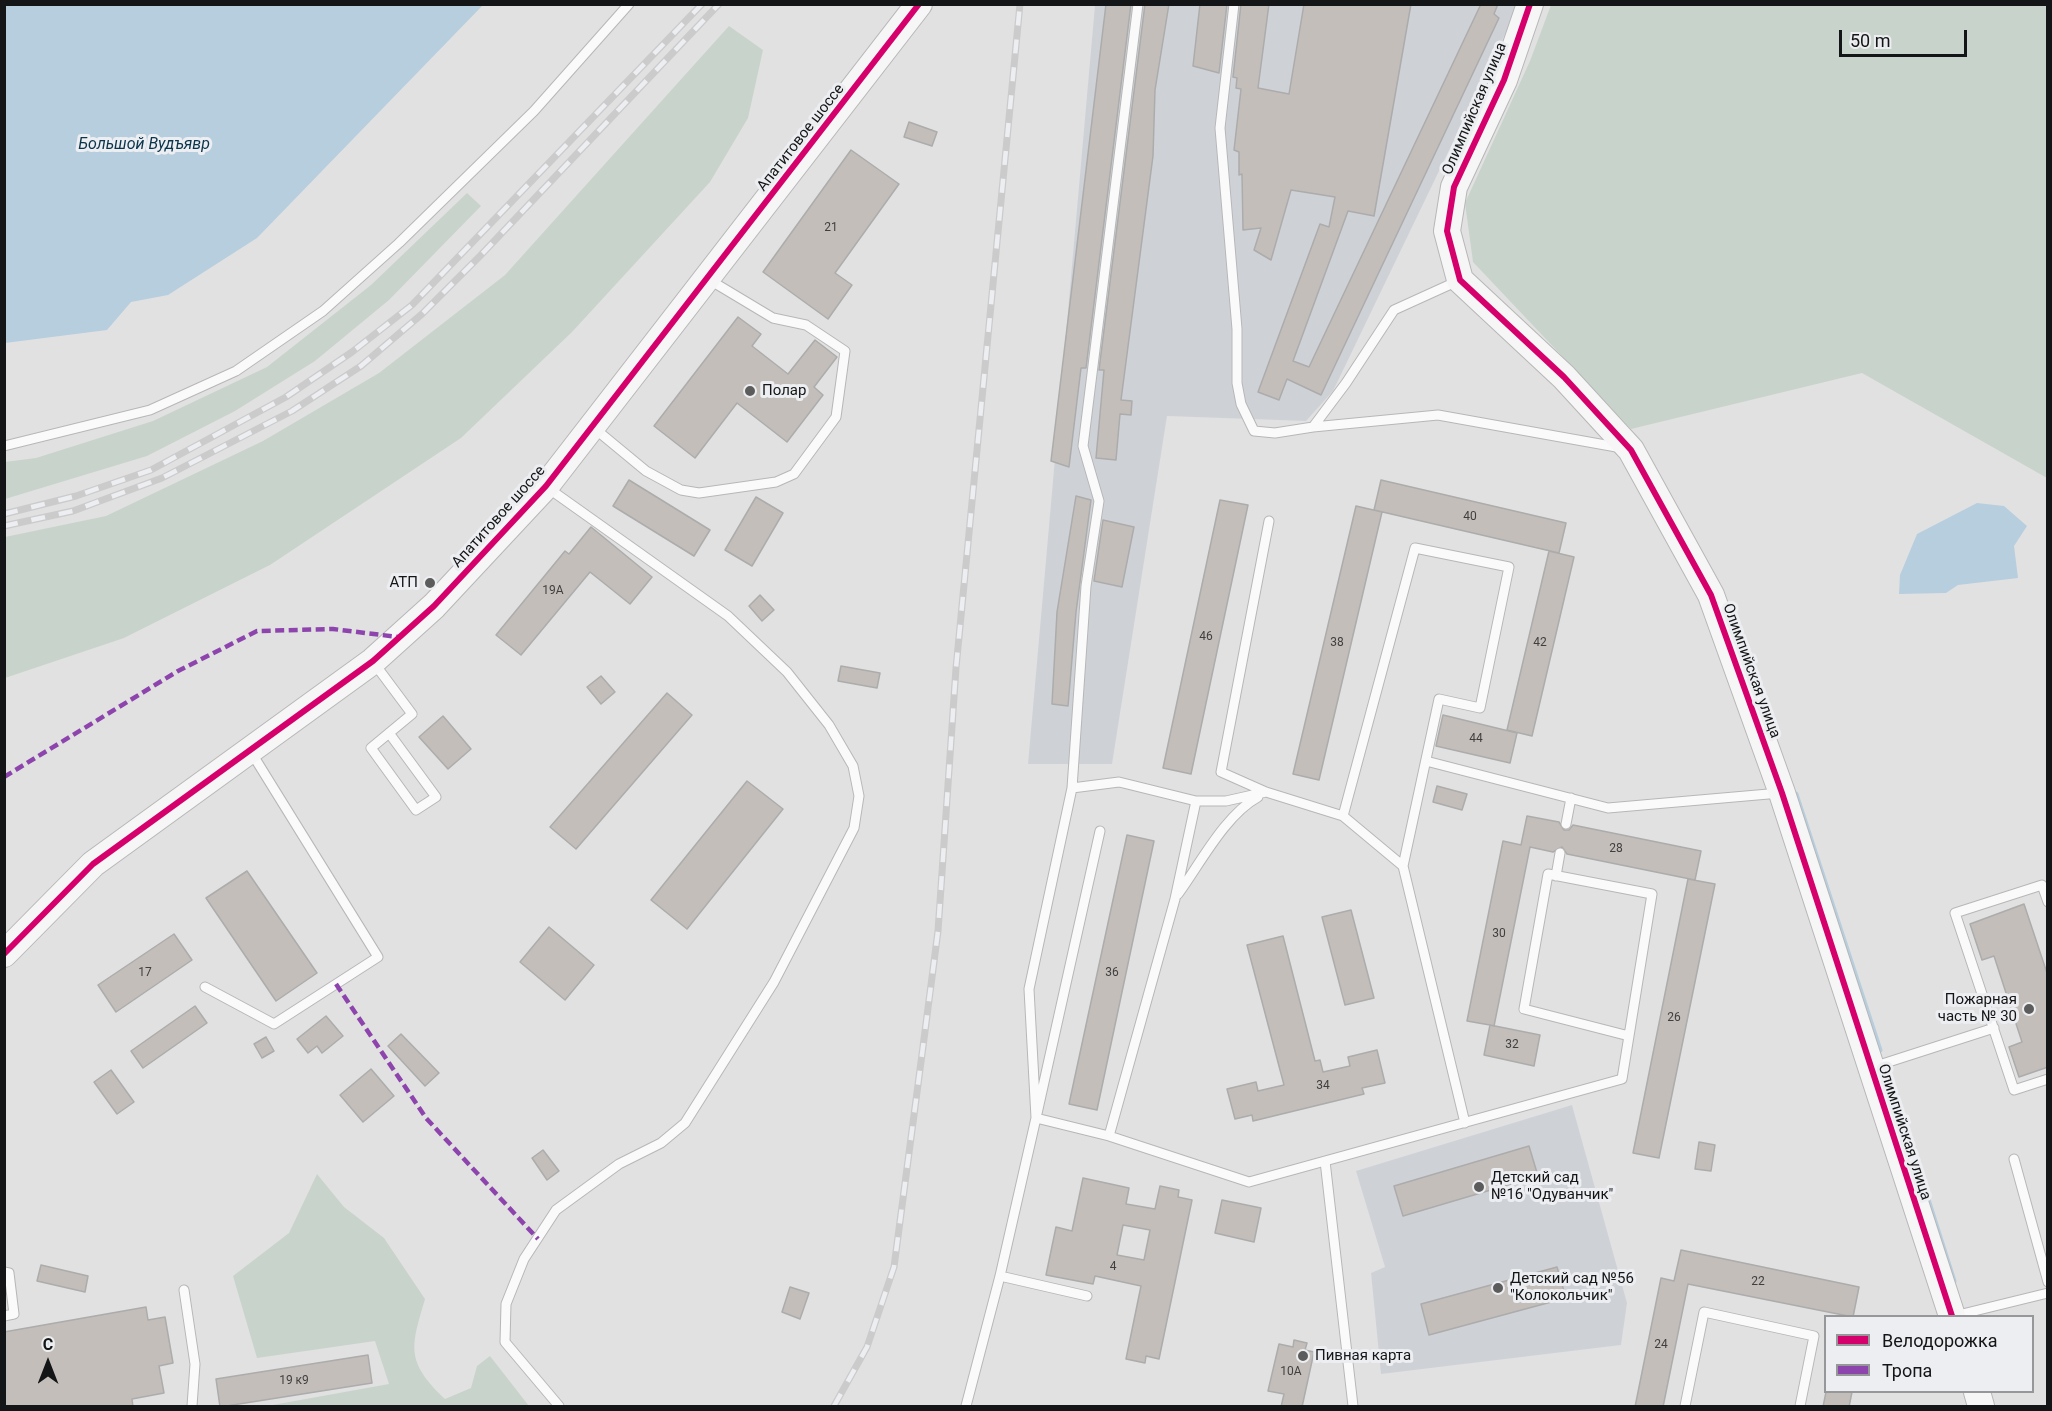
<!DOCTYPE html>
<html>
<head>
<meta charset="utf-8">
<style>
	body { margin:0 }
	#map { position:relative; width:2052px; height:1411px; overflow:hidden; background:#e1e1e2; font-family:Roboto,sans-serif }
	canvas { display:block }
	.frame { position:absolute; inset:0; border:6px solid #141516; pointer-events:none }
	.legend { position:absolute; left:1824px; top:1315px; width:210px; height:78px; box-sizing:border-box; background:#edeef1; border:2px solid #969799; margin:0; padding:8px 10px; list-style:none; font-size:18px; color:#141516 }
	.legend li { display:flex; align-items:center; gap:12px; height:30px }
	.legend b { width:30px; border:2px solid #969799 }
	.north { position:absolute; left:18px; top:1333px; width:60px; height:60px; -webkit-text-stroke:4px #edeef1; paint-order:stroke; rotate:0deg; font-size:16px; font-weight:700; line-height:24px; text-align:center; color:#141516 }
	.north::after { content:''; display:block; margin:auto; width:21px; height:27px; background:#141516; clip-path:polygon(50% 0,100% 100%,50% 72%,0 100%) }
	.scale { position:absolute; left:1839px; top:30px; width:128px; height:27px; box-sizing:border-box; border:3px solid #141516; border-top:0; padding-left:8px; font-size:18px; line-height:21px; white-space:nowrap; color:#141516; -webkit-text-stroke:4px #edeef1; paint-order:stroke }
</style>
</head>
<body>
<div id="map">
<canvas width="2052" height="1411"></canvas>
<div class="frame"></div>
<ul class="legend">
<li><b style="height:8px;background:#d6006c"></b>Велодорожка</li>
<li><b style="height:8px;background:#8e44ad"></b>Тропа</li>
</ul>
<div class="north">С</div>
<div class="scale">50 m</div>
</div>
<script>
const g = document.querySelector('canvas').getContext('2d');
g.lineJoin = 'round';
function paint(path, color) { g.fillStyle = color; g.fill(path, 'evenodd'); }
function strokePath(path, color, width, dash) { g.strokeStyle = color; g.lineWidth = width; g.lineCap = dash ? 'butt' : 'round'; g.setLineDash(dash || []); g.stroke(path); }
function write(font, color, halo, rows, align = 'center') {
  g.font = font + ' Roboto,sans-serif'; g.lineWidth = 6; g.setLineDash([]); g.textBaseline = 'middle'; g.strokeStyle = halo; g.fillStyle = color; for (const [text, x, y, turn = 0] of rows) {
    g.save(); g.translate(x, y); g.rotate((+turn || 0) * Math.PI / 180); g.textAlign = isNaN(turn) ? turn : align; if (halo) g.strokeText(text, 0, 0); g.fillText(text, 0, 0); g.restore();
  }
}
paint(new Path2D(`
	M 1095,5 L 1519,5 L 1333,391 L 1306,421 L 1167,416 L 1112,764 L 1028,764 Z
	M 1572,1105 L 1627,1303 L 1621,1345 L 1381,1374 L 1371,1273 L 1385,1267 L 1356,1171 Z`), '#ced2d7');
paint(new Path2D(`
	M 1551,5 L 2047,5 L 2047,478 L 1862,373 L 1631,429 L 1473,262 L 1465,203 L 1530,61 Z
	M 729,26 L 763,50 L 748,118 L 710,182 L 572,332 L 461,438 L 270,565 L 124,638 L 5,678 L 5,537 L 106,516 L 263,441 L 379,373 L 505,275 Z
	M 467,193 L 481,206 L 389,300 L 315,361 L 235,411 L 147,456 L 5,499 L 5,462 L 36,458 L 153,421 L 267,367 L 371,285 Z
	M 317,1174 L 344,1207 L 384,1238 L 425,1299 C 411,1347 405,1361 445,1399 L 471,1388 L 477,1366 L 490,1356 L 529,1406 L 267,1406 L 389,1384 L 375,1341 L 257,1358 L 233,1276 L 289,1233 Z`), '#c8d4cb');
paint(new Path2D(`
	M 4,5 L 5,4 L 483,5 L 257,238 L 168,295 L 131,302 L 107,330 L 5,343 Z
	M 1977,503 L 2004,506 L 2027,526 L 2014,546 L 2018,578 L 1958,585 L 1946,593 L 1899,594 L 1900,575 L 1917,534 Z`), '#b7cede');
strokePath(new Path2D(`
	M 1796,794 L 1880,1050
	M 1889,1077 L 1954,1281`), '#b7cede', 5);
const building = new Path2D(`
	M 1106,4 L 1131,4 L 1086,368 L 1081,368 L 1069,467 L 1051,461 Z
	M 1145,4 L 1169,4 L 1155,90 L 1153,156 L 1121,400 L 1132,401 L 1131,415 L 1120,414 L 1116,460 L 1096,458 L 1104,370 L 1099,370 Z
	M 1200,4 L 1227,4 L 1219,73 L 1193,66 Z
	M 1241,4 L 1269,4 L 1258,88 L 1289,94 L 1304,4 L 1411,4 L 1374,216 L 1348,211 L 1293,361 L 1309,367 L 1481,4 L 1498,4 L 1494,14 L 1499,18 L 1321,395 L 1287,379 L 1279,400 L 1258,392 L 1320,224 L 1329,227 L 1335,197 L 1291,190 L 1271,260 L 1254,250 L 1261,228 L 1243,230 L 1242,174 L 1239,175 L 1239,152 L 1234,150 L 1241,89 L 1236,88 L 1237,78 L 1233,77 Z
	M 909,122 L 937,132 L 932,146 L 904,137 Z
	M 851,150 L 899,184 L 835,273 L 852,285 L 828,319 L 763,272 Z
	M 738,317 L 761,334 L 752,346 L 788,374 L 815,340 L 837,357 L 814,387 L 823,395 L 787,442 L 737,403 L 695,458 L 654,426 Z
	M 629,480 L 710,530 L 694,556 L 613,506 Z
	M 1381,480 L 1566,523 L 1559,553 L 1374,510 Z
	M 1076,496 L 1091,500 L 1076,612 L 1068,706 L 1052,704 L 1057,612 Z
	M 756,497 L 783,513 L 752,566 L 725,550 Z
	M 1220,500 L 1248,505 L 1191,774 L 1163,768 Z
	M 1356,506 L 1382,512 L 1319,780 L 1293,774 Z
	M 1103,520 L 1134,527 L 1122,587 L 1094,581 Z
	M 591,527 L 652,577 L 630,604 L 590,572 L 521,655 L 496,635 L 565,551 L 569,554 Z
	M 1549,551 L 1574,557 L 1532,736 L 1507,730 Z
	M 760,595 L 774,610 L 762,621 L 749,606 Z
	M 841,666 L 880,673 L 877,688 L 838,681 Z
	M 601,676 L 615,692 L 601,704 L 587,687 Z
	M 667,693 L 692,715 L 576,849 L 550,827 Z
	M 1443,715 L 1517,733 L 1510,763 L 1436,746 Z
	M 443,716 L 471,749 L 448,769 L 419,737 Z
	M 747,781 L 783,809 L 687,929 L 651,900 Z
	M 1437,786 L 1467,794 L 1462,810 L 1433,802 Z
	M 1527,816 L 1559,822 L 1564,830 L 1569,830 L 1573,825 L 1701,851 L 1695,880 L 1567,854 L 1562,847 L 1553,852 L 1530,847 L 1494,1026 L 1490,1025 L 1540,1035 L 1534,1066 L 1484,1055 L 1490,1025 L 1467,1021 L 1503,841 L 1521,845 Z
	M 1127,835 L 1154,841 L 1097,1110 L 1069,1104 Z
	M 247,871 L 317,973 L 276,1001 L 206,898 Z
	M 1688,879 L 1715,884 L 1659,1158 L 1633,1153 Z
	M 2024,904 L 2048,976 L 2048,1067 L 2019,1077 L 2009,1047 L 2022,1042 L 1994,956 L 1982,960 L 1970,924 Z
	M 1351,910 L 1374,998 L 1345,1005 L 1322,917 Z
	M 549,927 L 594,965 L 565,1000 L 520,962 Z
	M 174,934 L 192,960 L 116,1012 L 98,985 Z
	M 1283,936 L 1315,1061 L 1320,1060 L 1323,1072 L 1350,1066 L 1348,1057 L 1377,1050 L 1385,1083 L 1362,1088 L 1364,1094 L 1253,1121 L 1252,1115 L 1235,1119 L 1227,1089 L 1256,1082 L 1258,1091 L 1284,1085 L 1247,945 Z
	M 195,1006 L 207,1023 L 143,1068 L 131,1051 Z
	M 326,1016 L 343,1036 L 322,1053 L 317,1046 L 308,1053 L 297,1039 Z
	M 401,1034 L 439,1073 L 425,1086 L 388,1046 Z
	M 266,1037 L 274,1051 L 262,1058 L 254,1044 Z
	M 371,1069 L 394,1096 L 363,1122 L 340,1095 Z
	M 111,1070 L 134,1102 L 117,1114 L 94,1082 Z
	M 1699,1142 L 1715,1145 L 1711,1171 L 1695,1169 Z
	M 1529,1146 L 1538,1176 L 1403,1216 L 1394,1186 Z
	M 543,1150 L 559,1171 L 547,1180 L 532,1158 Z
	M 1083,1178 L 1129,1188 L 1126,1204 L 1155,1209 L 1160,1186 L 1179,1190 L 1178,1197 L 1192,1200 L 1159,1359 L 1146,1356 L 1145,1363 L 1126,1359 L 1141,1286 L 1095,1276 L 1093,1284 L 1046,1275 L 1056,1227 L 1072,1231 ZM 1123,1225 L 1150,1230 L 1144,1260 L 1117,1255 Z
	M 1222,1200 L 1261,1208 L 1254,1242 L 1215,1233 Z
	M 1681,1250 L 1859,1287 L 1853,1317 L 1688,1284 L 1663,1407 L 1635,1407 L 1661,1278 L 1674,1281 Z
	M 41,1265 L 88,1276 L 85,1292 L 37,1281 Z
	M 1557,1267 L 1566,1298 L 1429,1335 L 1421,1304 Z
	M 790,1287 L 809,1293 L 800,1319 L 782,1312 Z
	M 146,1307 L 148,1320 L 165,1317 L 173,1363 L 159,1366 L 164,1393 L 132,1399 L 133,1407 L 4,1407 L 4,1332 Z
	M 1294,1340 L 1307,1343 L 1305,1350 L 1314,1352 L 1302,1407 L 1281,1407 L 1284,1394 L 1268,1391 L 1279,1344 L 1293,1347 Z
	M 368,1355 L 372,1383 L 220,1407 L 216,1379 Z
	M 1826,1392 L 1852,1392 L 1849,1407 L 1823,1407 Z`);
paint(building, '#c3beba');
strokePath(building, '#acacac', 1.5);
const lane = new Path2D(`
	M 1234,4 L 1220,128 L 1237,329 L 1237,383 L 1241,404 L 1254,431 L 1275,433 L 1313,427 L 1346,383 L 1394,310 L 1460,280
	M 1313,427 L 1438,415 L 1622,448
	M 594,428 L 646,471 L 681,490 L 699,493 L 776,482 L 794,474 L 836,417 L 845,351 L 806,325 L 773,318 L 708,279
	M 4,446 L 150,410 L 236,371 L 323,311 L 399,243 L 534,111 L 629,4
	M 548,488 L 728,616 L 787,672 L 829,725 L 853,766 L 859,796 L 854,828 L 774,982 L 685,1123 L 661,1143 L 619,1164 L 556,1210 L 524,1259 L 506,1304 L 505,1342 L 559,1406
	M 1269,521 L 1221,772 L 1266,792 L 1343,816 L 1403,866 L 1465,1123
	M 374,663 L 412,714 L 371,748 L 416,810 L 436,797 L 389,733
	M 1426,761 L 1608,808 L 1780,793
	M 1072,788 L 1119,782 L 1196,801 L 1226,801 L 1266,792
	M 1343,816 L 1415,548 L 1509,567 L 1480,708 L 1439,699 L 1403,866
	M 1566,824 L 1571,798
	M 1100,831 L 1036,1118 L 1109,1136 L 1249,1182 L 1325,1161 L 1353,1406
	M 1556,876 L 1560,853
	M 1178,894 C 1200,864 1225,815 1258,797
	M 2048,902 L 2042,885 L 1955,913 L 2014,1090 L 2048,1079
	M 205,987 L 274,1024 L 378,957 L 251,752
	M 1873,1067 L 1994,1028
	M 1109,1136 L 1175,899 L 1196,801
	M 2014,1159 L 2048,1282
	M 1325,1161 L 1622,1079 L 1652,894 L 1548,874 L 1524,1009 L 1629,1036
	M 4,1272 L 9,1273 L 14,1314 L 4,1316
	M 1000,1276 L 1087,1296
	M 184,1290 L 195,1364 L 192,1406
	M 1954,1316 L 2048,1293
	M 966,1406 L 1000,1276 L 1036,1118 L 1029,989 L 1072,788 L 1086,586 L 1099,501 L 1083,446 L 1138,4
	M 1685,1406 L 1704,1312 L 1814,1336 L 1800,1406`);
const secondary = new Path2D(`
	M 1530,4 L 1504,80 L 1454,187 L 1447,231 L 1460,280 L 1564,377 L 1631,450 L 1711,595 L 1782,793 L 1952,1316
	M 4,954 L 93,864 L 373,661 L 434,606 L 546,486 L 919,4
	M 1977,1392 L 1981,1406`);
strokePath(lane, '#b7b7b8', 11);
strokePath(secondary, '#b7b7b8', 28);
strokePath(lane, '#fafafb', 9);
strokePath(secondary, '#f7f6f6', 26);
const rail = new Path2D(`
	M 4,514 L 76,496 L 151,470 L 286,397 L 352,352 L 412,305 L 702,4
	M 4,526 L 73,511 L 162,478 L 292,411 L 361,366 L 422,314 L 480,256 L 719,4
	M 834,1406 L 867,1347 L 894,1267 L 924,1039 L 938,931 L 956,668 L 1020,4`);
strokePath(rail, '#cbcbcc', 7);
strokePath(rail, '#edeef1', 4.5, [14]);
strokePath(new Path2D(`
	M 4,777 L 178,671 L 257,631 L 333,629 L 398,637
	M 336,984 L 426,1118 L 538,1239`), '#8e44ad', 4.5, [9, 4.5]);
strokePath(new Path2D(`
	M 1530,4 L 1504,80 L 1454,187 L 1447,231 L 1460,280 L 1564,377 L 1631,450 L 1711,595 L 1782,793 L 1952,1316
	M 4,954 L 93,864 L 373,661 L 434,606 L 546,486 L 919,4`), '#d6006c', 6);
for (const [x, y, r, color] of [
	[750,391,6,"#5c5c5d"],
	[430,583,6,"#5c5c5d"],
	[2029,1009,6,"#5c5c5d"],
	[1479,1187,6,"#5c5c5d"],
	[1498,1288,6,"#5c5c5d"],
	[1303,1356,6,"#5c5c5d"]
]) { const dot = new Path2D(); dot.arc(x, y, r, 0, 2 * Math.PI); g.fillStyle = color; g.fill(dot); strokePath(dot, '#edeef1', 2); }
write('12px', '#403f3f', null, [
	["21",831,228],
	["40",1470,517],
	["19А",553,591],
	["46",1206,637],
	["38",1337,643],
	["42",1540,643],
	["44",1476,739],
	["28",1616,849],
	["30",1499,934],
	["17",145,973],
	["36",1112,973],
	["26",1674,1018],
	["32",1512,1045],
	["34",1323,1086],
	["4",1113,1267],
	["22",1758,1282],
	["24",1661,1345],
	["10А",1291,1372],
	["19 к9",294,1381]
]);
write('15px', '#141516', '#edeef1', [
	["Олимпийская улица",1475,109,-67],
	["Апатитовое шоссе",801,138,-52],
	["Апатитовое шоссе",499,517,-48],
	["Олимпийская улица",1751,671,70],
	["Олимпийская улица",1904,1132,72]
]);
write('15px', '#141516', '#edeef1', [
	["Полар",762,391],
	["АТП",418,583,"right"],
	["Пожарная",2017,1000,"right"],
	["часть № 30",2017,1017,"right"],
	["Детский сад",1491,1178],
	["№16 \"Одуванчик\"",1491,1195],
	["Детский сад №56",1510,1279],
	["\"Колокольчик\"",1510,1296],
	["Пивная карта",1315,1356]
], 'left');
write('italic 16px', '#0a354d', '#edeef1', [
	["Большой Вудъявр",144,145]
]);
</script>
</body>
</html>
